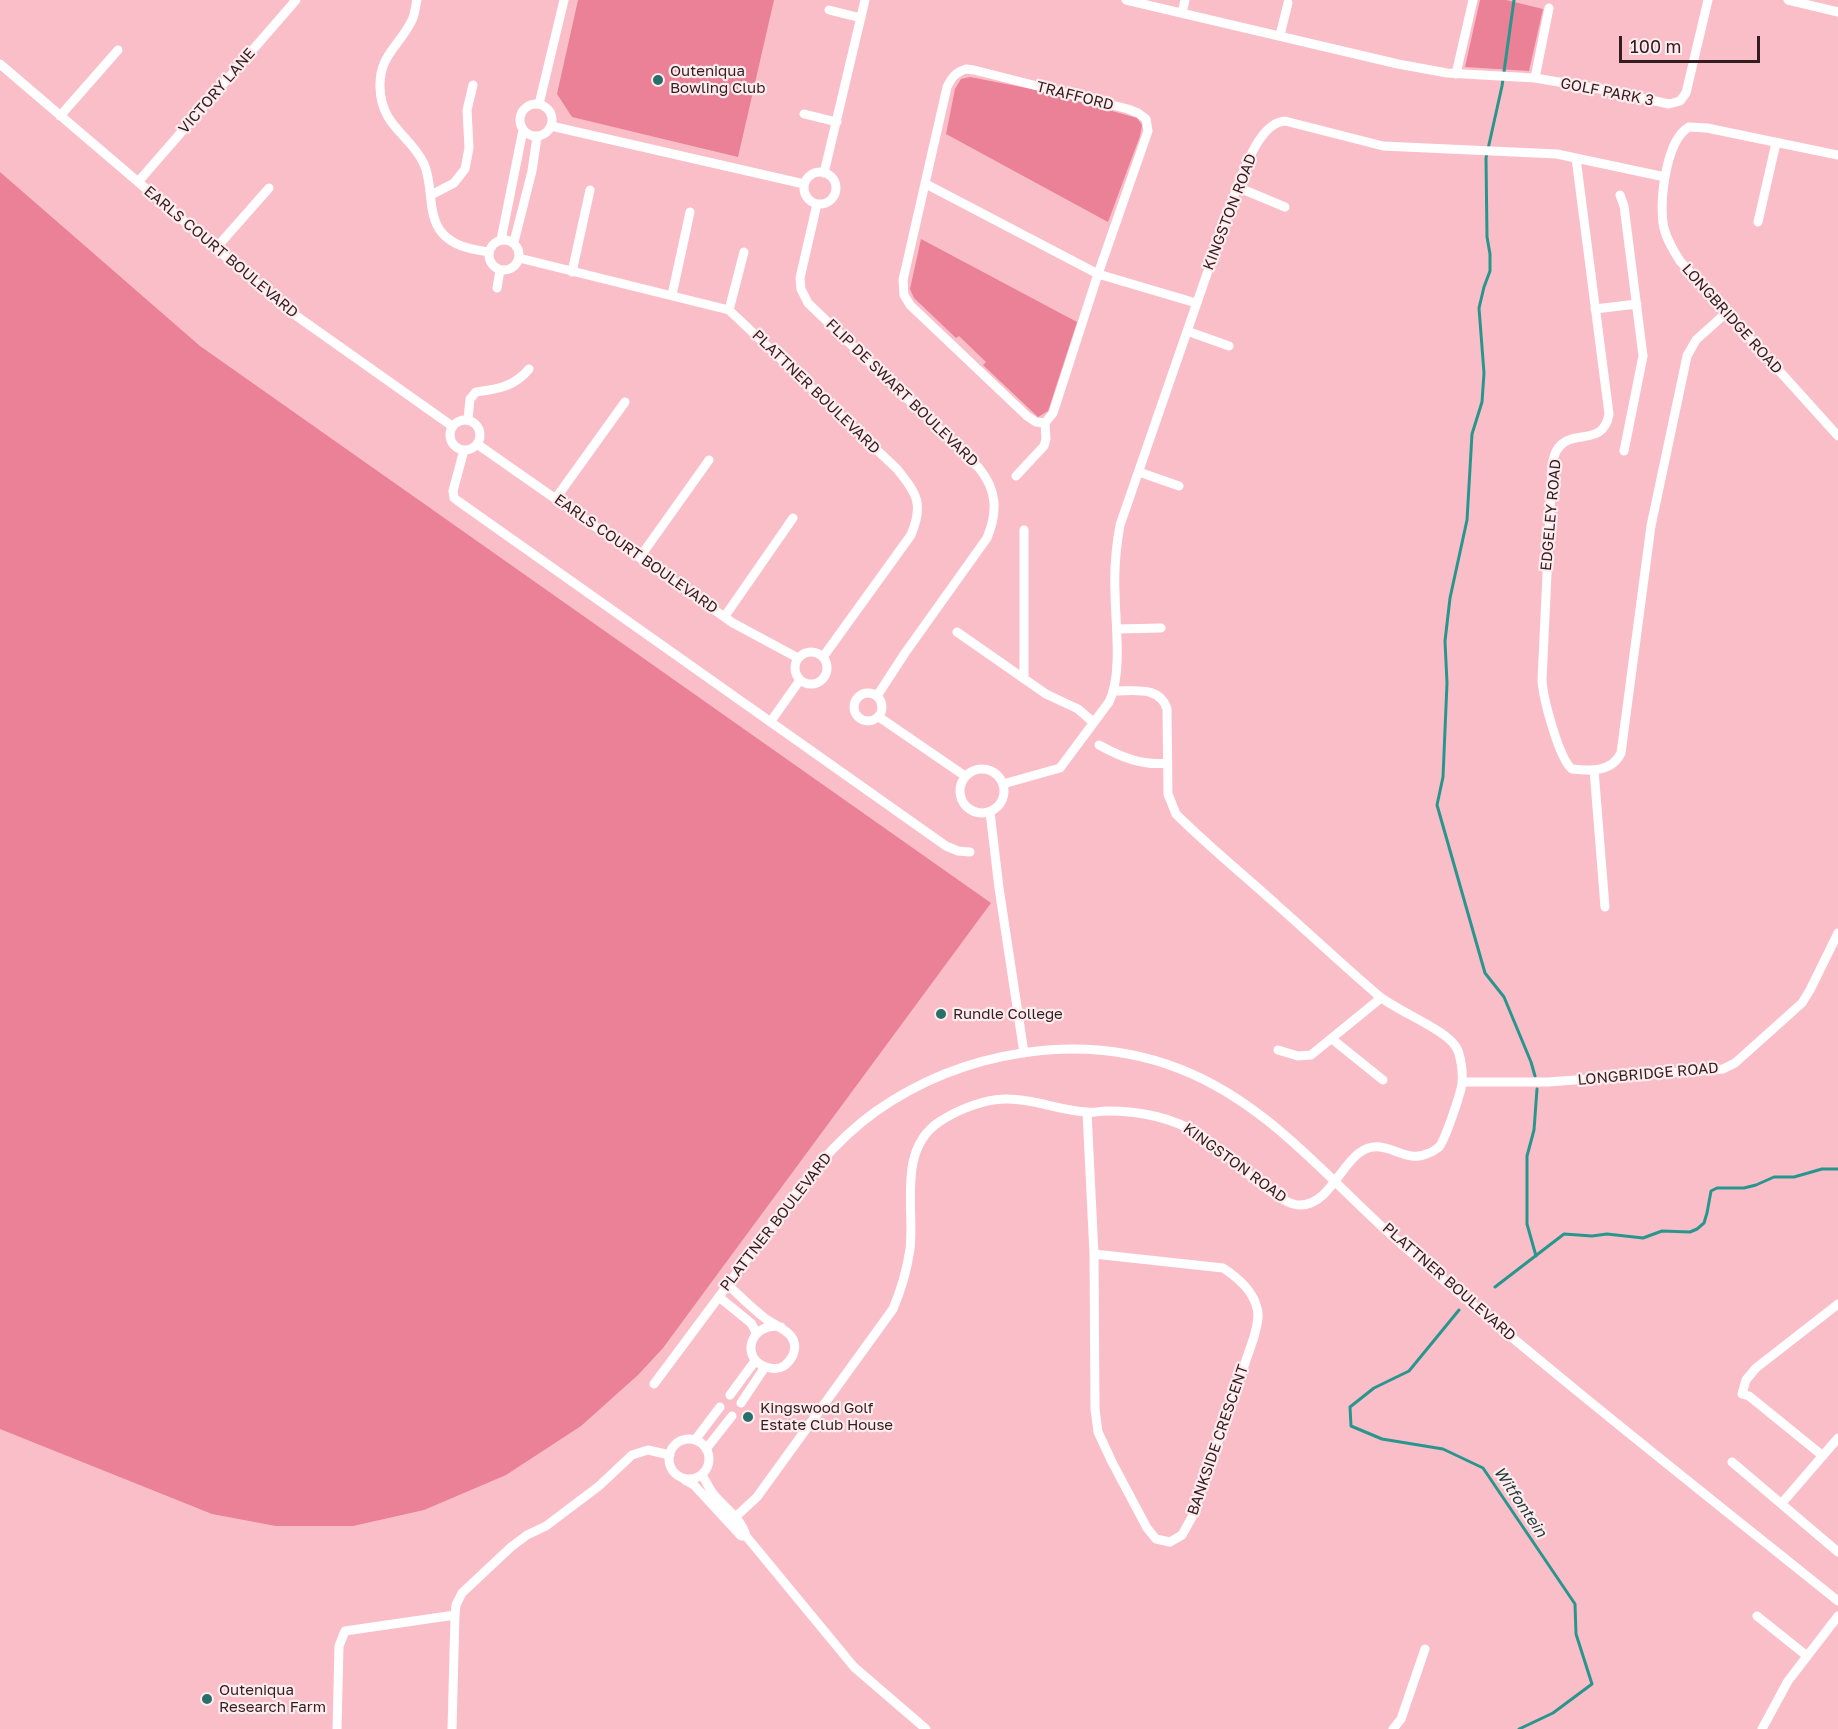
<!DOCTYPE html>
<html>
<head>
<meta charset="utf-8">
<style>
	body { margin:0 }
	#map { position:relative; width:1838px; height:1729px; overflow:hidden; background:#fabec8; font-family:"Golos Text",sans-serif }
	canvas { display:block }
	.scale { position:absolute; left:1619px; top:36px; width:141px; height:27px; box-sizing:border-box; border:3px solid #331d21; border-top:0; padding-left:8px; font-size:18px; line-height:21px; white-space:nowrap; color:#331d21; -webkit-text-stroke:4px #ffecee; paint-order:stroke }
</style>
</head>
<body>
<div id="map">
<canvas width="1838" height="1729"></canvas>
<div class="scale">100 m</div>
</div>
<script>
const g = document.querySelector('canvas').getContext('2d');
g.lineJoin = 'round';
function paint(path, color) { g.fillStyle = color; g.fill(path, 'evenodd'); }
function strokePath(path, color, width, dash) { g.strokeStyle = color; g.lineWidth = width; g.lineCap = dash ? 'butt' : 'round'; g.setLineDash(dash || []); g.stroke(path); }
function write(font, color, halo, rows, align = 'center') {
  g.font = font + ' "Golos Text",sans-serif'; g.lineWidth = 4.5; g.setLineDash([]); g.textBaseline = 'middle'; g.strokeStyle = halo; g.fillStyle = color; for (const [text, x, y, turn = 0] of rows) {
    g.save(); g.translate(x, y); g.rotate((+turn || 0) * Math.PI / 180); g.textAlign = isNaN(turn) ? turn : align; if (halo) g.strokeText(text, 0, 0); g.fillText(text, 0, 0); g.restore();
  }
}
paint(new Path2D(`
	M 578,0 L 774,0 L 738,157 L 572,117 L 557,94 Z
	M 1480,0 L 1506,0 L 1543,9 L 1529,71 L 1465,67 Z
	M 970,77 L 1037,90 L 1137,118 L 1142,125 L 1140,136 L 1108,222 L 946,134 L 955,89 L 961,79 Z
	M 0,172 L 200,346 L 991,903 L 663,1348 L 638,1375 L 581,1426 L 506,1475 L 424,1510 L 353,1526 L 276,1526 L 212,1514 L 0,1429 Z
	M 921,239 L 1077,322 L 1048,411 L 1038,417 L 983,365 L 986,362 L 959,336 L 956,338 L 914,298 L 910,289 Z`), '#ea8196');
strokePath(new Path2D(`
	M 1514,0 L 1502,86 L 1486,158 L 1487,237 L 1490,254 L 1490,271 L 1484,287 L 1479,308 L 1484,373 L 1482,402 L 1472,434 L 1467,520 L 1450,598 L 1445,641 L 1447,683 L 1443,777 L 1437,805 L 1485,973 L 1504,997 L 1531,1062 L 1535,1076
	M 1536,1256 L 1527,1224 L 1527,1156 L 1534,1130 L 1537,1089
	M 1495,1287 L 1564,1234 L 1592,1236 L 1607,1234 L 1643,1238 L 1662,1231 L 1690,1232 L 1697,1229 L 1704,1223 L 1707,1213 L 1711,1191 L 1717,1188 L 1744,1188 L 1756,1185 L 1774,1177 L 1794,1177 L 1822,1169 L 1838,1169
	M 1459,1310 L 1409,1371 L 1374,1388 L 1350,1407 L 1351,1426 L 1382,1439 L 1443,1449 L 1483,1468 L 1575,1604 L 1576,1634 L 1592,1684 L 1553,1713 L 1519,1729`), '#29968e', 3);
strokePath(new Path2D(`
	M 417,0 C 415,7 415,16 411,22 C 399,46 379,56 380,87 C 381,127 410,134 424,164 C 434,186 426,215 443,234 C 455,247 472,249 489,252
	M 1126,0 L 1398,64 L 1447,73 L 1535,78 L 1600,89 L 1669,104 L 1680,101 L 1686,93 L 1708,0
	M 1788,0 L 1838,12
	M 829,10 L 861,18
	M 1182,13 L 1185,0
	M 1280,35 L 1288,3
	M 0,64 L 288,310 L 452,426
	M 966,69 L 974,70 L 1128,109 L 1138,113 L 1146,119 L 1148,131 L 1098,274 L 1053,413 L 1045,423 L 1036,422 L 1027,416 L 910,305 L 904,295 L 903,280 L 947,87 C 952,77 956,72 966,69 Z
	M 1456,74 L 1473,0
	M 1535,78 L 1549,8
	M520 120a16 16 0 1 1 32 0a16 16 0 1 1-32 0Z
	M 539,104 L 564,0
	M 804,114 L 837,122
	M 60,116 L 118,50
	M 551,126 L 804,184
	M 1838,155 L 1707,128 L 1689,127 C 1666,140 1660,198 1663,223 C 1665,237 1673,250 1680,261 L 1838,436
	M 1576,158 L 1609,414 C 1604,446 1574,430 1560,446 C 1554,452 1553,460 1552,468 L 1542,680 C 1543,698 1559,759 1572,769 C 1591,771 1612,772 1621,753 L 1651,526 L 1687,356 L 1696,340 L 1726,313
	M804 188a16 16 0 1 1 32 0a16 16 0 1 1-32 0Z
	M 824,173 L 865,0
	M 138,182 L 296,0
	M 926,184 L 1098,274 L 1196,303
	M 1237,187 L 1285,207
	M 431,195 L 454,183 L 465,169 L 469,148 L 467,110 L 473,85
	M 1620,195 L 1624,206 L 1643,356 L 1624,451
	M 817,204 L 800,278 L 801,289 L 808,303 L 979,468 C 997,490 998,512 987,538 L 905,653 L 877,696
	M 1758,222 L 1776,143
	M489 255a15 15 0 1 1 30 0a15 15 0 1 1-30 0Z
	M 501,240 L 523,130
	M 514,242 L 532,171 L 537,137
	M 217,247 L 269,188
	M 519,258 L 729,310 L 897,469 C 917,494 924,504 911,535 L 823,657
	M 572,272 L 590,190
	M 497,288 L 500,270
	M 672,295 L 690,212
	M 1595,309 L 1637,304
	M 729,310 L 744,252
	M 1187,331 L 1229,346
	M 468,419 L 470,399 L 476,392 C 498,389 514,387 529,369
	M450 435a15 15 0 1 1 30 0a15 15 0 1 1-30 0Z
	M 477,444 L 733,623 L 798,658
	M 464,450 L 453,491 L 454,498 L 458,501 L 946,846 L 958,851 L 970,852
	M 1139,472 L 1179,486
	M 1016,476 L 1044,446 L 1046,439 L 1045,423
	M 556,498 L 625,402
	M 1024,530 L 1024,679
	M 640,557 L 709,460
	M 725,616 L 793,518
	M 1117,629 L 1161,628
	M 957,632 L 1046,694 L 1078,709 L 1093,722
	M795 668a16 16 0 1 1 32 0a16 16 0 1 1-32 0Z
	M854 707a14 14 0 1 1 28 0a14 14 0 1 1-28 0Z
	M 879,717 L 965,776
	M 771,721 L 800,680
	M 1099,745 C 1121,757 1142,766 1167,763
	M960 791a22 22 0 1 1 44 0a22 22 0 1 1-44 0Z
	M 1594,770 L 1605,907
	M 1003,784 L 1060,768 L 1109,702 C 1123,674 1115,622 1115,591 C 1114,568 1116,547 1120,525 L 1237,187 C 1246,166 1260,123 1285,121 L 1383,146 L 1557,154 L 1665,177
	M 990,812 L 999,888 L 1024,1053
	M 1332,1039 L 1383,1080
	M 1278,1050 L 1298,1056 L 1311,1055 L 1381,998
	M 1463,1082 L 1548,1082 L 1723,1069 L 1735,1063 L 1802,1003 L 1810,990 L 1838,933
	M 1087,1112 L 1094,1254 L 1095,1409 L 1098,1432 L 1112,1462 L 1147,1528 L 1156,1539 L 1170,1542 L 1182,1535 L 1192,1517 L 1254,1337 C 1256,1328 1260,1317 1257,1308 C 1253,1291 1237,1277 1223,1268 L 1094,1254
	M 728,1285 C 740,1296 753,1309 766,1319 C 779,1328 801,1334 793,1355 C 791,1359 788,1363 784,1366 C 779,1369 772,1369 766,1367 C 739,1358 751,1321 781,1327
	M 719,1297 L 751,1323 L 756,1332
	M 654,1384 C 689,1337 724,1290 759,1243 C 794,1196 826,1147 875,1112 C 961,1051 1080,1030 1180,1069 C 1270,1104 1329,1181 1400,1243 C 1543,1366 1691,1483 1838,1601
	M 730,1395 L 755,1361
	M 741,1403 L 765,1367
	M669 1459a20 20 0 1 1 40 0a20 20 0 1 1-40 0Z
	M 695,1440 L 720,1407
	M 706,1449 L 732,1416
	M 1823,1456 L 1749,1396 L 1742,1394 L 1746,1380 L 1756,1368 L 1838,1304
	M 1732,1462 L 1838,1552
	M 702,1475 C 706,1481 709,1489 714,1495 C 725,1508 742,1519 746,1536 L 854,1667 L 926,1729
	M 685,1480 L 694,1485 L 741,1536 L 746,1536
	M 1782,1503 L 1838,1438
	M 729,1523 L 757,1497 L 893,1309 C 901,1290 907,1270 910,1249 C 915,1209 897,1150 939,1122 C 957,1110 986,1098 1008,1099 C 1035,1099 1061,1111 1088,1112 C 1094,1113 1100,1111 1106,1111 C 1141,1111 1171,1117 1201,1135 C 1224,1149 1277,1207 1301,1205 C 1328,1204 1340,1167 1359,1153 C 1385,1134 1403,1166 1429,1153 C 1433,1152 1436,1149 1439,1147 C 1445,1140 1461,1093 1462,1083 C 1463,1073 1461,1055 1456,1047 C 1445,1029 1397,1011 1379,996 C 1344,966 1311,935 1277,905 C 1244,875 1208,846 1176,814 L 1168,794 L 1167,709 C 1160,686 1135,691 1115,691
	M 1757,1616 L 1807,1656
	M 337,1729 L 339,1646 L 345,1631 L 455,1615
	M 452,1729 L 455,1615 L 456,1605 L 462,1593 L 511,1547 L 527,1535 L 546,1526 L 599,1486 L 632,1455 L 648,1450 L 670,1455
	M 1393,1729 L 1401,1719 L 1425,1649
	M 1762,1729 L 1788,1681 L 1838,1616`), '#fff', 9);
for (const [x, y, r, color] of [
	[658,80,6,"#266f6a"],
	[941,1014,6,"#266f6a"],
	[748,1417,6,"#266f6a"],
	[207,1699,6,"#266f6a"]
]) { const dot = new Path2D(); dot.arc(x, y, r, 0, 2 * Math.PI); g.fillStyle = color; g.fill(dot); strokePath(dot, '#ffecee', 2); }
write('15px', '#331d21', '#ffecee', [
	["Outeniqua",670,71],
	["Bowling Club",670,88],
	["Rundle College",953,1014],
	["Kingswood Golf",760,1408],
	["Estate Club House",760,1425],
	["Outeniqua",219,1690],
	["Research Farm",219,1707]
], 'left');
write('15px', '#331d21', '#ffecee', [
	["VICTORY LANE",217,91,-49],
	["GOLF PARK 3",1607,92,11],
	["TRAFFORD",1075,96,14],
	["KINGSTON ROAD",1230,212,-69],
	["EARLS COURT BOULEVARD",221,252,40],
	["LONGBRIDGE ROAD",1732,319,48],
	["PLATTNER BOULEVARD",816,392,44],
	["FLIP DE SWART BOULEVARD",902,393,44],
	["EDGELEY ROAD",1551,515,-85],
	["EARLS COURT BOULEVARD",636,554,35],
	["LONGBRIDGE ROAD",1648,1074,-5],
	["KINGSTON ROAD",1235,1163,36],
	["PLATTNER BOULEVARD",776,1222,-52],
	["PLATTNER BOULEVARD",1449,1282,41],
	["BANKSIDE CRESCENT",1218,1440,-71]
]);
write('italic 16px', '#1d3c39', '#ffecee', [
	["Witfontein",1520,1502,56]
]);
</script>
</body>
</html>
